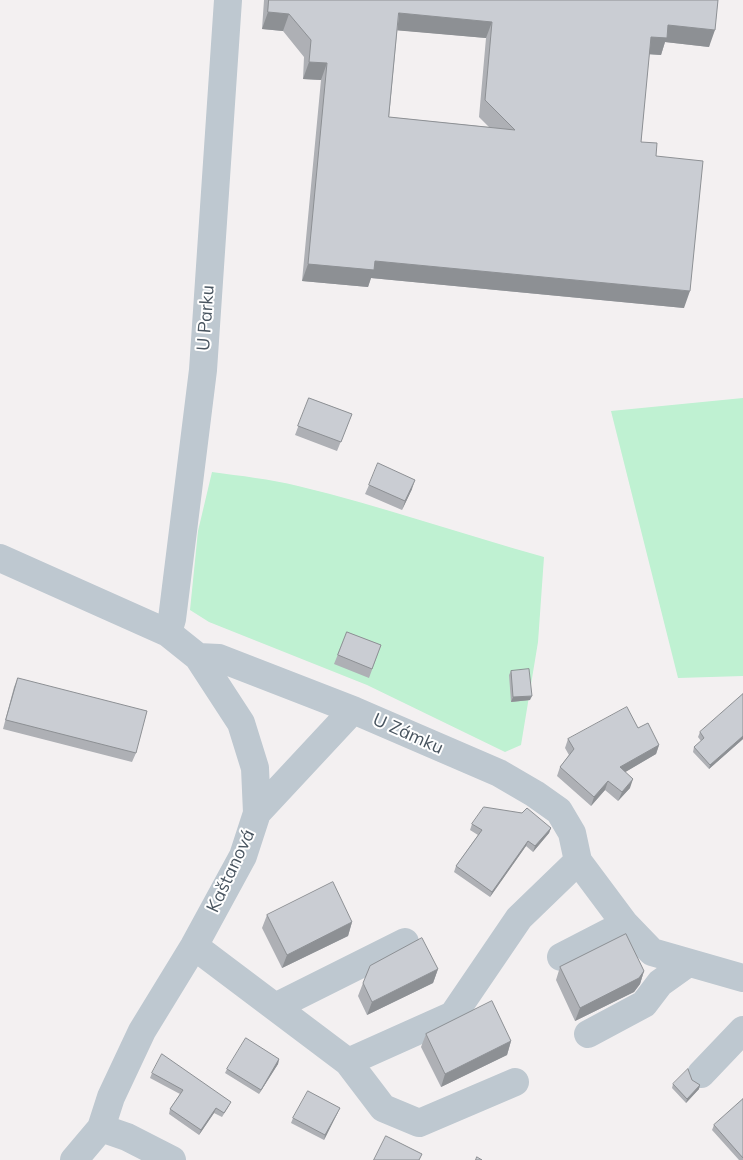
<!DOCTYPE html>
<html>
<head>
<meta charset="utf-8">
<style>
	body { margin:0 }
	canvas { display:block; background:#f3f0f1 }
</style>
</head>
<body>
<canvas width="743" height="1160"></canvas>
<script>
const g = document.querySelector('canvas').getContext('2d');
g.lineJoin = 'round';
function paint(path, color) { g.fillStyle = color; g.fill(path, 'evenodd'); }
function strokePath(path, color, width, dash) { g.strokeStyle = color; g.lineWidth = width; g.lineCap = dash ? 'butt' : 'round'; g.setLineDash(dash || []); g.stroke(path); }
function write(font, color, halo, rows, align = 'center') {
  g.font = font + ' Mulish,sans-serif'; g.lineWidth = 4; g.setLineDash([]); g.textBaseline = 'middle'; g.strokeStyle = halo; g.fillStyle = color; for (const [text, x, y, turn = 0] of rows) {
    g.save(); g.translate(x, y); g.rotate((+turn || 0) * Math.PI / 180); g.textAlign = isNaN(turn) ? turn : align; if (halo) g.strokeText(text, 0, 0); g.fillText(text, 0, 0); g.restore();
  }
}
paint(new Path2D(`
	M 743,398 L 743,676 L 678,678 L 611,411 Z
	M 212,472 C 241,476 270,479 298,486 C 381,506 462,534 544,557 L 538,642 L 521,745 L 505,752 L 367,685 L 209,622 L 190,610 L 198,531 Z`), '#bff1d2');
strokePath(new Path2D(`
	M 0,558 L 168,633 L 198,657 L 241,723 L 255,768 L 257,813 L 243,856 L 194,946 L 142,1031 L 111,1097 L 101,1128 L 74,1160
	M 168,633 L 172,619 L 203,370 L 228,0
	M 198,657 L 219,658 L 353,710 L 499,773 L 535,794 L 559,811 L 572,833 L 578,861 L 625,924 L 652,952 L 743,978
	M 257,813 L 353,710
	M 194,946 L 348,1062 L 453,1015 L 519,918 L 578,861
	M 561,957 L 625,924
	M 275,1007 L 405,942
	M 588,1034 L 644,1004 L 660,983 L 688,963
	M 348,1062 L 383,1108 L 419,1123 L 515,1082
	M 701,1074 L 743,1030
	M 101,1128 L 127,1137 L 172,1160`), '#bec8d0', 28);
paint(new Path2D(`
	M 264,0 L 718,0 L 709,47 L 665,42 L 661,55 L 649,54 L 641,142 L 656,156 L 684,308 L 371,278 L 368,287 L 302,281 L 321,80 L 303,79 L 304,57 L 283,31 L 262,29 ZM 397,30 L 486,38 L 479,117 L 489,127 L 389,117 Z
	M 309,398 L 352,414 L 337,451 L 295,435 Z
	M 369,485 L 412,489 L 402,510 L 365,494 Z
	M 347,632 L 381,645 L 369,678 L 334,664 Z
	M 511,671 L 530,700 L 511,702 L 509,675 Z
	M 18,678 L 136,753 L 132,762 L 3,729 L 14,687 Z
	M 743,694 L 743,739 L 709,769 L 693,752 L 694,747 L 701,741 L 698,737 L 700,732 Z
	M 638,728 L 659,745 L 656,754 L 625,772 L 630,788 L 618,801 L 605,790 L 591,806 L 557,776 L 560,767 L 569,755 L 565,748 L 568,739 Z
	M 472,824 L 551,828 L 549,833 L 533,852 L 526,846 L 490,897 L 454,872 L 456,866 L 478,835 L 470,830 Z
	M 267,915 L 352,922 L 348,936 L 282,968 L 262,928 Z
	M 560,967 L 644,971 L 640,984 L 634,992 L 575,1021 L 556,980 Z
	M 438,969 L 433,983 L 367,1015 L 358,996 L 363,983 Z
	M 426,1034 L 511,1041 L 507,1055 L 441,1087 L 421,1047 Z
	M 279,1059 L 278,1064 L 259,1094 L 225,1073 L 227,1069 Z
	M 152,1073 L 229,1106 L 222,1117 L 214,1113 L 199,1135 L 169,1114 L 170,1109 L 180,1094 L 150,1078 Z
	M 692,1080 L 699,1089 L 686,1103 L 672,1088 L 673,1084 Z
	M 743,1099 L 743,1160 L 739,1160 L 712,1130 L 714,1125 Z
	M 338,1112 L 324,1140 L 291,1123 L 293,1118 Z`), '#aeb0b5');
paint(new Path2D(`
	M 268,12 L 289,14 L 283,31 L 262,29 Z
	M 399,13 L 492,22 L 486,38 L 393,30 Z
	M 668,25 L 715,30 L 709,47 L 665,42 L 661,55 L 645,54 L 651,37 Z
	M 309,62 L 327,63 L 321,80 L 303,79 Z
	M 375,261 L 690,291 L 684,308 L 371,278 L 368,287 L 302,281 L 308,264 Z
	M 415,480 L 412,489 L 402,510 L 405,501 Z
	M 532,696 L 530,700 L 511,702 L 513,697 Z
	M 743,736 L 743,739 L 709,769 L 710,765 Z
	M 659,745 L 656,754 L 617,777 L 620,767 Z
	M 633,779 L 630,788 L 618,801 L 622,792 Z
	M 608,781 L 605,790 L 591,806 L 594,797 Z
	M 551,828 L 549,833 L 533,852 L 535,846 Z
	M 528,841 L 526,846 L 490,897 L 492,892 Z
	M 352,922 L 348,936 L 282,968 L 287,955 Z
	M 438,969 L 433,983 L 367,1015 L 372,1002 Z
	M 644,971 L 640,984 L 634,992 L 575,1021 L 580,1008 Z
	M 511,1041 L 507,1055 L 441,1087 L 445,1074 Z
	M 279,1059 L 278,1064 L 259,1094 L 261,1090 Z
	M 700,1085 L 699,1089 L 686,1103 L 687,1099 Z
	M 216,1108 L 214,1113 L 199,1135 L 201,1130 Z
	M 340,1108 L 324,1140 L 325,1135 Z`), '#8d9094');
const building = new Path2D(`
	M 269,0 L 718,0 L 715,30 L 668,25 L 667,38 L 651,37 L 641,142 L 657,143 L 656,156 L 703,161 L 690,291 L 375,261 L 374,270 L 308,264 L 327,63 L 309,62 L 311,40 L 289,14 L 268,12 ZM 399,13 L 492,22 L 485,100 L 515,130 L 389,117 Z
	M 309,398 L 352,414 L 341,442 L 298,426 Z
	M 378,463 L 415,480 L 405,501 L 369,485 Z
	M 347,632 L 381,645 L 372,669 L 338,655 Z
	M 529,669 L 532,696 L 513,697 L 511,671 Z
	M 18,678 L 147,711 L 136,753 L 6,720 Z
	M 743,694 L 743,736 L 710,765 L 694,747 L 704,738 L 700,732 Z
	M 627,707 L 638,728 L 648,723 L 659,745 L 620,767 L 633,779 L 622,792 L 608,781 L 594,797 L 560,767 L 574,749 L 568,739 Z
	M 484,807 L 522,813 L 527,808 L 551,828 L 535,846 L 528,841 L 492,892 L 456,866 L 482,830 L 472,824 Z
	M 333,882 L 352,922 L 287,955 L 267,915 Z
	M 626,934 L 644,971 L 639,978 L 580,1008 L 560,967 Z
	M 422,938 L 438,969 L 372,1002 L 363,983 L 370,966 Z
	M 492,1001 L 511,1041 L 445,1074 L 426,1034 Z
	M 246,1038 L 279,1059 L 261,1090 L 227,1069 Z
	M 162,1054 L 231,1102 L 224,1113 L 216,1108 L 201,1130 L 170,1109 L 183,1090 L 152,1073 Z
	M 688,1069 L 692,1080 L 700,1085 L 687,1099 L 673,1084 Z
	M 308,1091 L 340,1108 L 325,1135 L 293,1118 Z
	M 743,1099 L 743,1158 L 714,1125 Z
	M 386,1136 L 422,1154 L 419,1160 L 374,1160 Z
	M 477,1157 L 482,1160 L 476,1160 Z`);
paint(building, '#cacdd3');
strokePath(building, '#8d9094', 1);
write('18px', '#48545f', '#fff', [
	["U Parku",206,318,-86],
	["U Zámku",408,734,24],
	["Kaštanová",231,871,-65]
]);
</script>
</body>
</html>
